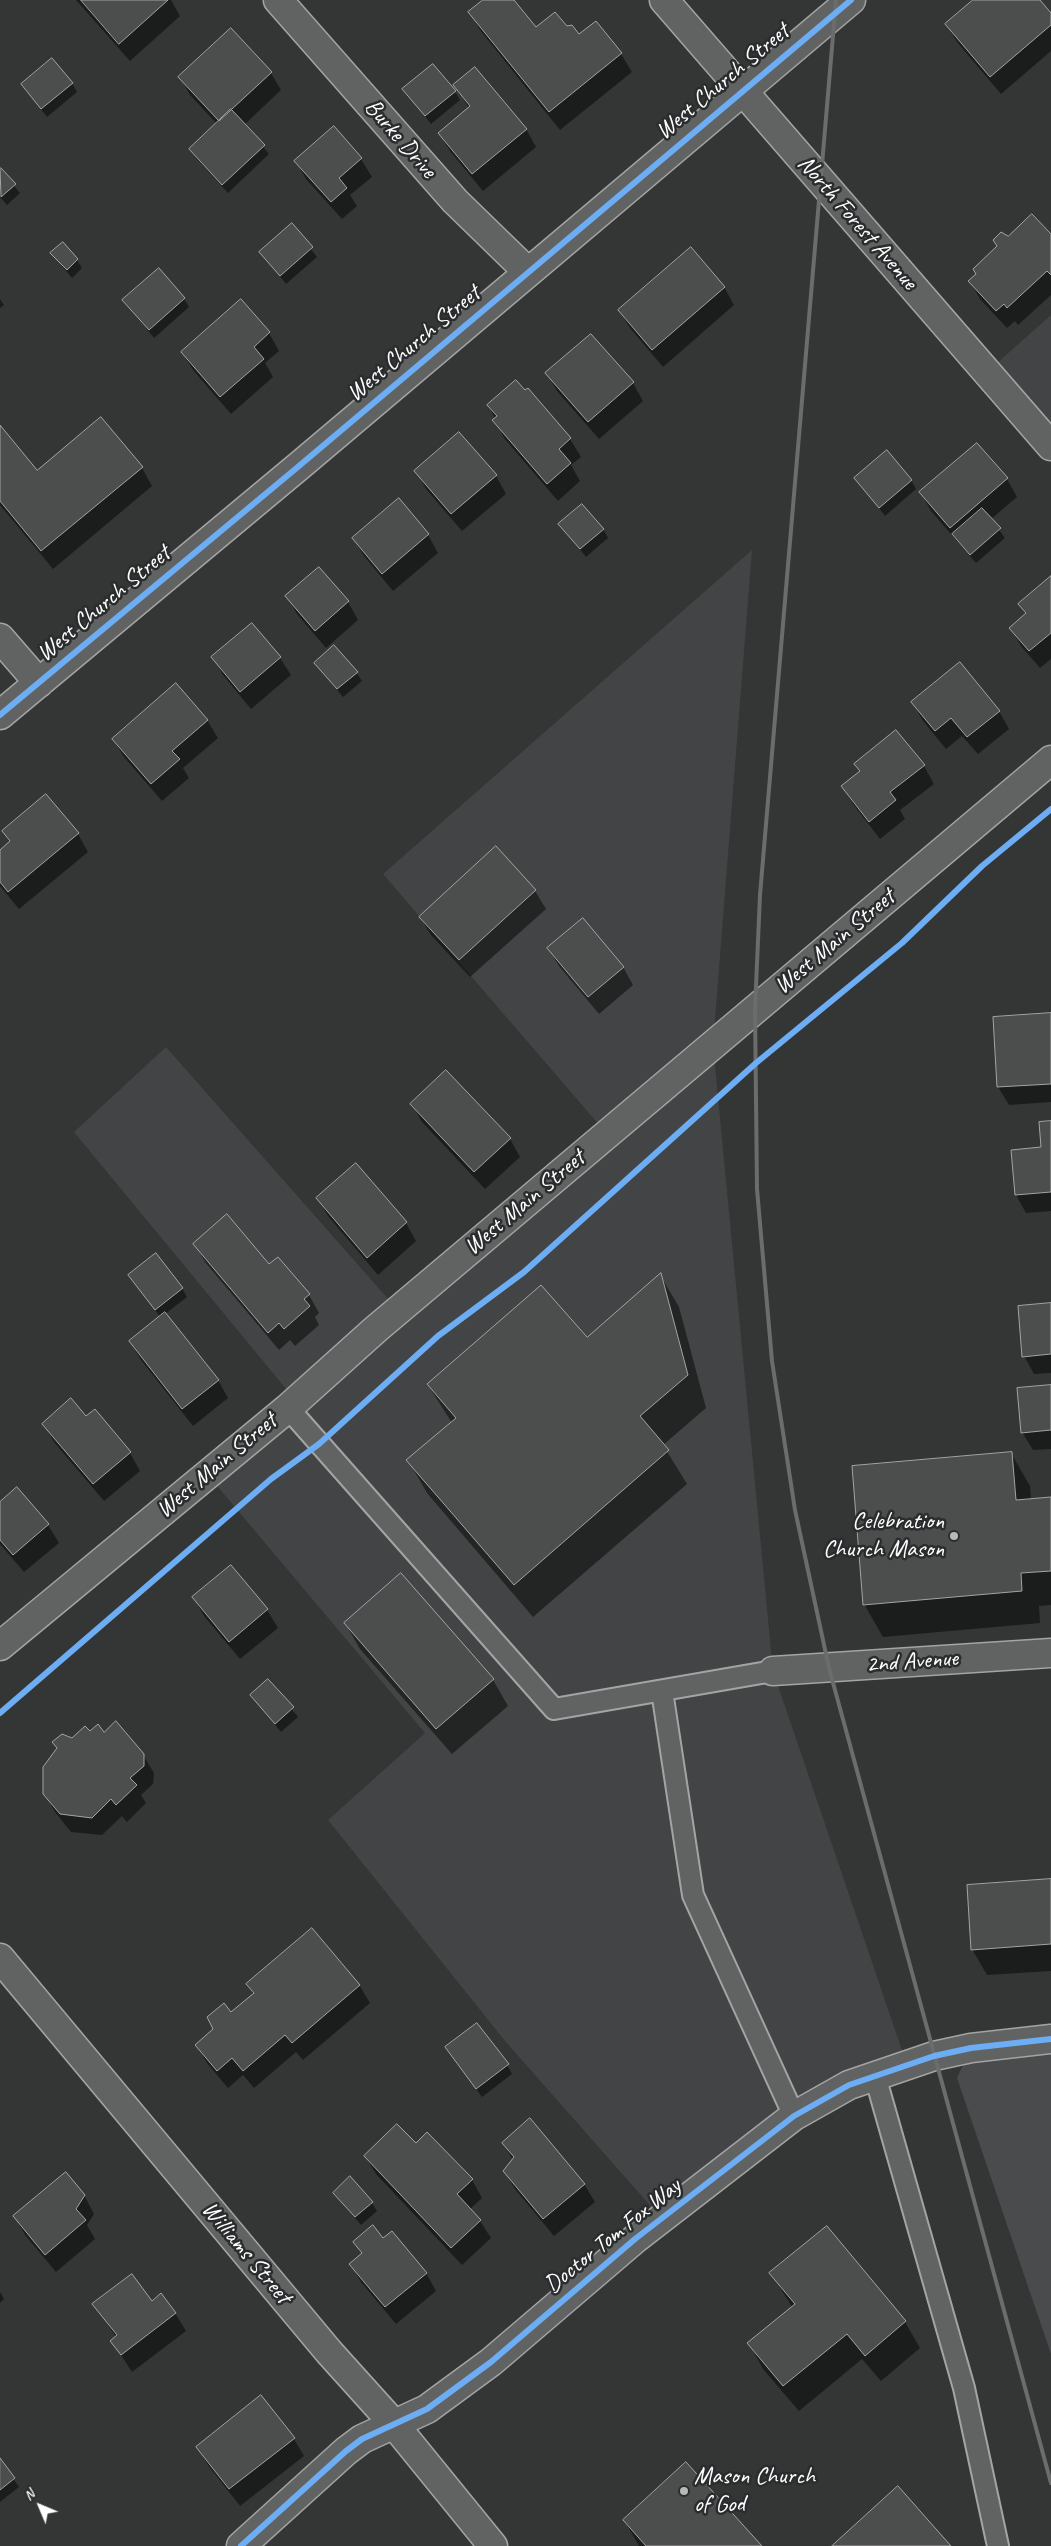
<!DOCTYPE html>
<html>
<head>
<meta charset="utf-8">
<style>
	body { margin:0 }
	#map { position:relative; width:1051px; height:2546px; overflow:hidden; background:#343535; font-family:Caveat,sans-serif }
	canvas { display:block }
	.north { position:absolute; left:15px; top:2481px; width:50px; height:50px; -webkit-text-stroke:4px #2a2d2e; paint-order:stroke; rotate:315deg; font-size:14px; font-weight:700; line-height:20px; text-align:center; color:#fff }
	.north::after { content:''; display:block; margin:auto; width:18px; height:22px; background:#fff; clip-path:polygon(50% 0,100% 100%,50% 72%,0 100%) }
</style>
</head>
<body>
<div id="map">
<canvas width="1051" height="2546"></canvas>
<div class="north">N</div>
</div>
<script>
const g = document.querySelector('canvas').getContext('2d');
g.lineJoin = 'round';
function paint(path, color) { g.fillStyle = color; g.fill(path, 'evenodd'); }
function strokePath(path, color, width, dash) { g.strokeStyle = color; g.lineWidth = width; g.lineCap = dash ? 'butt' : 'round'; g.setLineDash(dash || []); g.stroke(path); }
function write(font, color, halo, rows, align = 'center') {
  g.font = font + ' Caveat,sans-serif'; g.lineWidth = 5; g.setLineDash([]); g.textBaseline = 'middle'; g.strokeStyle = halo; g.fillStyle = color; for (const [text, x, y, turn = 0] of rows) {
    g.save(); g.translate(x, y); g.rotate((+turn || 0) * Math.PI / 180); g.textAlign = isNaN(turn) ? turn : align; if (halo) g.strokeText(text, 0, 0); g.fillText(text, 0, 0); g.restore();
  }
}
paint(new Path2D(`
	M 1051,315 L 1051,446 L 987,372 Z
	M 752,550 L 713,1045 L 773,1671 L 907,2065 L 875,2076 L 662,2219 L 505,2041 L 328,1820 L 425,1733 L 207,1474 L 296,1401 L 74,1132 L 166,1047 L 398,1310 L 607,1134 L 383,874 Z`), '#424445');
paint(new Path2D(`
	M 1051,2039 L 1051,2354 L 957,2078 L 971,2048 Z`), '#494b4c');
paint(new Path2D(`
	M 76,0 L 171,0 L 180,16 L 130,61 Z
	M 485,0 L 513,0 L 536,29 L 567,28 L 579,36 L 595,22 L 621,54 L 632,72 L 560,130 L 480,30 L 470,12 Z
	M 975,0 L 1038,0 L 1051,15 L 1051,51 L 1001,94 L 957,42 L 946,24 Z
	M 271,73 L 281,90 L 244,125 L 269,154 L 228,193 L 196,158 L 191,149 L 217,124 L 190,95 L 180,77 Z
	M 72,83 L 77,92 L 47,117 L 22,84 Z
	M 455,85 L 526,129 L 536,147 L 483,191 L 450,151 L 439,133 L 469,108 Z
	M 404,89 L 455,92 L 460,100 L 431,124 Z
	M 334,128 L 361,159 L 372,177 L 350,195 L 357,206 L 342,219 L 306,179 L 296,161 Z
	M 1,170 L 20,193 L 7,205 L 0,197 Z
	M 292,225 L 317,257 L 286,284 L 261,252 Z
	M 1051,236 L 1051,295 L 1018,325 L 1015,321 L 1007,328 L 980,299 L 970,281 L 1008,237 Z
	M 52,254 L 77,260 L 82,268 L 72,278 Z
	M 724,287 L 734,305 L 663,367 L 630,328 L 619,310 Z
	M 0,299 L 4,305 L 0,308 Z
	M 184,299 L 189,307 L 154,338 L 124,300 Z
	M 269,333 L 279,351 L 265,363 L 273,377 L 231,414 L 193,370 L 182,352 Z
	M 590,335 L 633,383 L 643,401 L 599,439 L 557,391 L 547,374 Z
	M 527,390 L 570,439 L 581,457 L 571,465 L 580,481 L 558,501 L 504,438 L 489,406 Z
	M 0,427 L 37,471 L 142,468 L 152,486 L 53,569 L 0,505 Z
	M 416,471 L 496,476 L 506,494 L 462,531 L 426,489 Z
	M 856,478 L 911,480 L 916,489 L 885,516 Z
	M 1007,479 L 1017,497 L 991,519 L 1005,538 L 976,563 L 931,511 L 921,493 Z
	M 399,500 L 428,535 L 438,553 L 393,591 L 364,556 L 353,538 Z
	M 560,524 L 603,529 L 608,538 L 586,557 Z
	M 1051,578 L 1051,659 L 1040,668 L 1021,646 L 1011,628 L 1026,615 L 1020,604 Z
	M 287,596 L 348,602 L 358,620 L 326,648 L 297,614 Z
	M 213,657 L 280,658 L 291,675 L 251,709 L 223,675 Z
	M 315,663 L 356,672 L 362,681 L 343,697 Z
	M 913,703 L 999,711 L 1009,729 L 978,754 L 962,736 L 946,749 L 923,721 Z
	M 207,720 L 218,738 L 183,768 L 189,778 L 162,801 L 124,757 L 113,739 Z
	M 856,764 L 924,766 L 934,784 L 900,810 L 905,819 L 880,839 L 853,804 L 843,787 L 861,772 Z
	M 4,831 L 78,834 L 88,852 L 19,909 L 0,886 L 0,851 L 10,843 Z
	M 496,848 L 535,891 L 546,909 L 470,977 L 431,935 L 420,917 Z
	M 548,948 L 623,967 L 633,985 L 599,1014 L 559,966 Z
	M 1051,1014 L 1051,1102 L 1009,1105 L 998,1087 L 995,1018 Z
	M 412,1104 L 510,1139 L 520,1157 L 485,1189 L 422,1122 Z
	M 1051,1123 L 1051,1211 L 1026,1213 L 1016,1195 L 1043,1148 Z
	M 356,1165 L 406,1223 L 416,1241 L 378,1275 L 328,1216 L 318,1198 Z
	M 195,1244 L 269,1265 L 278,1258 L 309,1295 L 319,1313 L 315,1317 L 319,1325 L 295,1346 L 290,1340 L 279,1350 L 205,1262 Z
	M 129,1275 L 182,1288 L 187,1297 L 165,1314 L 218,1380 L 228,1398 L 193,1426 L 141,1360 L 130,1342 L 161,1318 Z
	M 660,1275 L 679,1307 L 706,1408 L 663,1445 L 687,1484 L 533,1617 L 427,1493 L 408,1460 L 452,1423 L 428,1385 L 587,1339 Z
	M 1051,1304 L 1051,1373 L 1034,1374 L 1024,1356 Z
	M 1051,1387 L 1051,1449 L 1033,1450 L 1022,1432 Z
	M 44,1424 L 130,1453 L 140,1471 L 104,1501 L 54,1442 Z
	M 1011,1453 L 1030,1486 L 1031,1500 L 1051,1498 L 1051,1605 L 1039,1606 L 1040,1623 L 883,1637 L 864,1604 Z
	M 17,1489 L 48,1525 L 59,1543 L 24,1572 L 0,1544 L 0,1504 Z
	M 231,1567 L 267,1610 L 278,1628 L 240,1659 L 204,1616 L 194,1598 Z
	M 345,1623 L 493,1680 L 508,1706 L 452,1754 L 360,1649 Z
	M 268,1681 L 298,1717 L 281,1732 L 252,1696 Z
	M 90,1733 L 104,1733 L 143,1755 L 154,1773 L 153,1784 L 141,1795 L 146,1803 L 127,1822 L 122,1816 L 102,1835 L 71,1832 L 55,1812 L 44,1793 L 72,1739 Z
	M 1051,1880 L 1051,1971 L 987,1975 L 972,1949 Z
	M 248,1985 L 359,1985 L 370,2003 L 303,2060 L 296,2052 L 254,2088 L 243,2075 L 228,2088 L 207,2063 L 196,2045 L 254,1995 Z
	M 446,2048 L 507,2065 L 512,2074 L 482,2097 Z
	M 503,2143 L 584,2184 L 595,2202 L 554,2236 L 515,2189 L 504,2171 L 513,2160 Z
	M 416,2145 L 472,2180 L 482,2198 L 470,2209 L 480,2221 L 491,2238 L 462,2265 L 376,2174 L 365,2156 Z
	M 334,2193 L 372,2203 L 377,2211 L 361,2225 Z
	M 84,2195 L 94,2214 L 87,2225 L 95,2239 L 56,2272 L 25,2235 L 15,2217 Z
	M 827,2227 L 905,2322 L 920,2348 L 881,2381 L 862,2359 L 799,2411 L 763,2369 L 749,2343 L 792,2307 L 771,2273 Z
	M 383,2240 L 426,2273 L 436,2291 L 396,2324 L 361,2282 L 351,2264 L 362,2255 L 355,2242 Z
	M 0,2292 L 4,2299 L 0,2303 Z
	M 94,2304 L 175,2313 L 186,2331 L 132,2372 L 112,2341 L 116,2337 Z
	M 294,2439 L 304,2456 L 240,2506 L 208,2465 L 197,2447 Z
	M 0,2460 L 19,2487 L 0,2502 Z
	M 624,2520 L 760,2546 L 639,2546 Z`), '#0007');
const building = new Path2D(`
	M 81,0 L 168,0 L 119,44 Z
	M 483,0 L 514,0 L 536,27 L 555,12 L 567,26 L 572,25 L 579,34 L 596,21 L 622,53 L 549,112 L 468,12 Z
	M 973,0 L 1040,0 L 1051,13 L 1051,25 L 990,77 L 945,24 Z
	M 231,28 L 272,72 L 219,121 L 178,77 Z
	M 52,58 L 73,83 L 41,109 L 21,84 Z
	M 433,64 L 456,91 L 425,116 L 402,89 Z
	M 475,67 L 527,129 L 472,174 L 438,133 L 470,106 L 453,85 Z
	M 231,109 L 265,145 L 222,185 L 189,149 Z
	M 334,126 L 362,158 L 339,178 L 347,188 L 331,202 L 294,161 Z
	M 1,168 L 16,184 L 1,197 L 0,169 Z
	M 1032,214 L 1051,234 L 1051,275 L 1047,271 L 1007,308 L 1004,304 L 996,311 L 968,281 L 976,274 L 973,269 L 997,246 L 993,240 L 1001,232 L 1008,236 Z
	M 292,223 L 313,247 L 280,276 L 259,252 Z
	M 63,242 L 78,259 L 67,270 L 50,253 Z
	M 691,247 L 725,287 L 652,350 L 618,310 Z
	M 159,268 L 185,298 L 149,330 L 122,300 Z
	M 241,299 L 270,332 L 254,347 L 264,359 L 220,397 L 181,352 Z
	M 591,334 L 634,382 L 588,422 L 545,373 Z
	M 516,380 L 525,390 L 528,388 L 571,438 L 559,449 L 571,463 L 547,484 L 492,420 L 497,416 L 487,405 Z
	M 101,417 L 143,467 L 41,551 L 0,501 L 0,425 L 37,470 Z
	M 459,432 L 497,475 L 451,514 L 414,471 Z
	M 977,443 L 1008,478 L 950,528 L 919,492 Z
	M 887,450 L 912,480 L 879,508 L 854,478 Z
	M 399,498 L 429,534 L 382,574 L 352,538 Z
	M 582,504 L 604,529 L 580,549 L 558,524 Z
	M 982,508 L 1001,528 L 970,555 L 952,534 Z
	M 319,567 L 349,601 L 315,631 L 285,596 Z
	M 1051,576 L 1051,633 L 1029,651 L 1009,628 L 1026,613 L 1018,604 Z
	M 252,623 L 281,657 L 240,692 L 211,657 Z
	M 334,645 L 358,672 L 337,689 L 314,663 Z
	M 960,662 L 1000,711 L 967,737 L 951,718 L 935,731 L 911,702 Z
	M 176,683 L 208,720 L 172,751 L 180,759 L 151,784 L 112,739 Z
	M 896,730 L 925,765 L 890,792 L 896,800 L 869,822 L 841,786 L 860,771 L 854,764 Z
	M 46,794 L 79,833 L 8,892 L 0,882 L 0,850 L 10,841 L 2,831 Z
	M 496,846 L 536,890 L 459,960 L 419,917 Z
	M 583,918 L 624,967 L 588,997 L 547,948 Z
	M 1051,1013 L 1051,1084 L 997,1087 L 993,1017 Z
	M 446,1070 L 511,1138 L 474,1172 L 410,1104 Z
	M 1051,1121 L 1051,1192 L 1015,1195 L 1011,1150 L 1041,1147 L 1039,1122 Z
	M 356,1163 L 407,1222 L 367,1258 L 316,1198 Z
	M 227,1214 L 269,1264 L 278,1257 L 310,1294 L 304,1299 L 310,1306 L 284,1329 L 279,1323 L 268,1333 L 193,1244 Z
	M 156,1253 L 183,1288 L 155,1310 L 128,1275 Z
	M 661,1273 L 688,1375 L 640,1416 L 669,1450 L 514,1585 L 406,1460 L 456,1418 L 427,1384 L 541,1285 L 587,1337 Z
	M 1051,1303 L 1051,1354 L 1022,1357 L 1018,1306 Z
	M 165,1312 L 219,1380 L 182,1409 L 129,1341 Z
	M 1051,1385 L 1051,1430 L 1021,1433 L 1017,1388 Z
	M 71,1398 L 86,1416 L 95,1409 L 131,1452 L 93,1484 L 42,1424 Z
	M 1012,1452 L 1016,1500 L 1051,1497 L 1051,1571 L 1021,1573 L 1022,1591 L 863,1605 L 852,1466 Z
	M 17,1487 L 49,1524 L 13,1555 L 0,1540 L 0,1502 Z
	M 231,1565 L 268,1609 L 229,1642 L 192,1597 Z
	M 401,1573 L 494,1679 L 436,1729 L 344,1623 Z
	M 268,1679 L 294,1707 L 275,1724 L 250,1695 Z
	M 116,1721 L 144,1754 L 144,1766 L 130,1778 L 137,1785 L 116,1805 L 111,1799 L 92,1818 L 60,1814 L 43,1794 L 43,1767 L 57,1748 L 52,1742 L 62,1734 L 72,1738 L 85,1726 L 90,1731 L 98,1724 L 104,1732 Z
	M 1051,1879 L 1051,1944 L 971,1950 L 967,1885 Z
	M 312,1928 L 360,1985 L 292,2043 L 285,2035 L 243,2071 L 232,2058 L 217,2071 L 195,2045 L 213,2029 L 207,2017 L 224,2003 L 231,2012 L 254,1993 L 246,1984 Z
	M 477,2023 L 509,2064 L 476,2089 L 445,2047 Z
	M 530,2118 L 585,2184 L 543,2219 L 503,2171 L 514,2157 L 502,2143 Z
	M 397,2124 L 416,2143 L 427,2132 L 473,2179 L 457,2194 L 481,2220 L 451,2248 L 364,2156 Z
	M 66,2172 L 85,2195 L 76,2209 L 86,2220 L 45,2255 L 13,2216 Z
	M 350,2176 L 373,2202 L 355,2217 L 333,2193 Z
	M 373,2225 L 383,2238 L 392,2231 L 427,2273 L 385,2307 L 349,2264 L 362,2253 L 353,2242 Z
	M 827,2226 L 906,2321 L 865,2356 L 847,2334 L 783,2386 L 747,2343 L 795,2304 L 769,2273 Z
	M 132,2274 L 152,2301 L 161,2293 L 176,2313 L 121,2355 L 110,2341 L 117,2335 L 92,2304 Z
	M 261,2395 L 295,2438 L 229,2489 L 196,2447 Z
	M 0,2458 L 15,2478 L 0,2490 Z
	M 686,2462 L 762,2546 L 646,2546 L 623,2520 Z
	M 898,2486 L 951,2546 L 832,2546 Z`);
paint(building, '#4c4d4d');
strokePath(building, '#a4a4a4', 1);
const service = new Path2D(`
	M 288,1408 L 554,1709 L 773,1671
	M 662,1691 L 693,1895 L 794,2116
	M 875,2076 L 964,2388 L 998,2546`);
const minor = new Path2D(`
	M 278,0 L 455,201 L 528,272
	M 664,0 L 1051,446
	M 0,638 L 39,683
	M 0,715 L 299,466 L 851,0
	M 773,1671 L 1051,1653
	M 0,1958 L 329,2352 L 393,2423 L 493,2546
	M 241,2546 L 346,2451 L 362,2439 L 427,2409 L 491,2362 L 635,2239 L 794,2116 L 849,2085 L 934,2056 L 971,2048 L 1051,2039`);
const secondary = new Path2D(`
	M 0,1646 L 288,1408 L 376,1329 L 1051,760`);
strokePath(service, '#a4a4a4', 24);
strokePath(minor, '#a4a4a4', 31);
strokePath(secondary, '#a4a4a4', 31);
strokePath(service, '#616262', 20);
strokePath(minor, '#616262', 28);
strokePath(secondary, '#616262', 28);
strokePath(new Path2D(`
	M 836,0 L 760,895 L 755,1009 L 757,1189 L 772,1361 L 795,1510 L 829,1668 L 1051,2483`), '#6b6c6c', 4);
strokePath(new Path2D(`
	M 0,715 L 299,466 L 851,0
	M 0,1713 L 271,1479 L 319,1444 L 438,1336 L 524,1272 L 756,1063 L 902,943 L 982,866 L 1051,809
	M 241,2546 L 346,2451 L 362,2439 L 427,2409 L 491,2362 L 635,2239 L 794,2116 L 849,2085 L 934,2056 L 971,2048 L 1051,2039`), '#6dadf4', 6);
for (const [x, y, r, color] of [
	[954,1536,5,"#b8b8b8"],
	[684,2491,5,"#b8b8b8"]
]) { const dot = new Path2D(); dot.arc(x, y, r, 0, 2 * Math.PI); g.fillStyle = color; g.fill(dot); strokePath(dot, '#2a2d2e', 2); }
write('24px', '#fff', '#2a2d2e', [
	["West Church Street",723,82,-40],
	["Burke Drive",400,139,49],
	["North Forest Avenue",857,223,49],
	["West Church Street",414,344,-40],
	["West Church Street",104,604,-40],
	["West Main Street",835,942,-40],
	["West Main Street",525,1203,-40],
	["West Main Street",217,1466,-40],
	["2nd Avenue",912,1662,-4],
	["Doctor Tom Fox Way",613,2236,-39],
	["Williams Street",246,2253,50]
]);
write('24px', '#fff', '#2a2d2e', [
	["Celebration",944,1522],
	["Church Mason",944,1550],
	["Mason Church",694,2477,"left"],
	["of God",694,2505,"left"]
], 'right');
</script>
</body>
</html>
